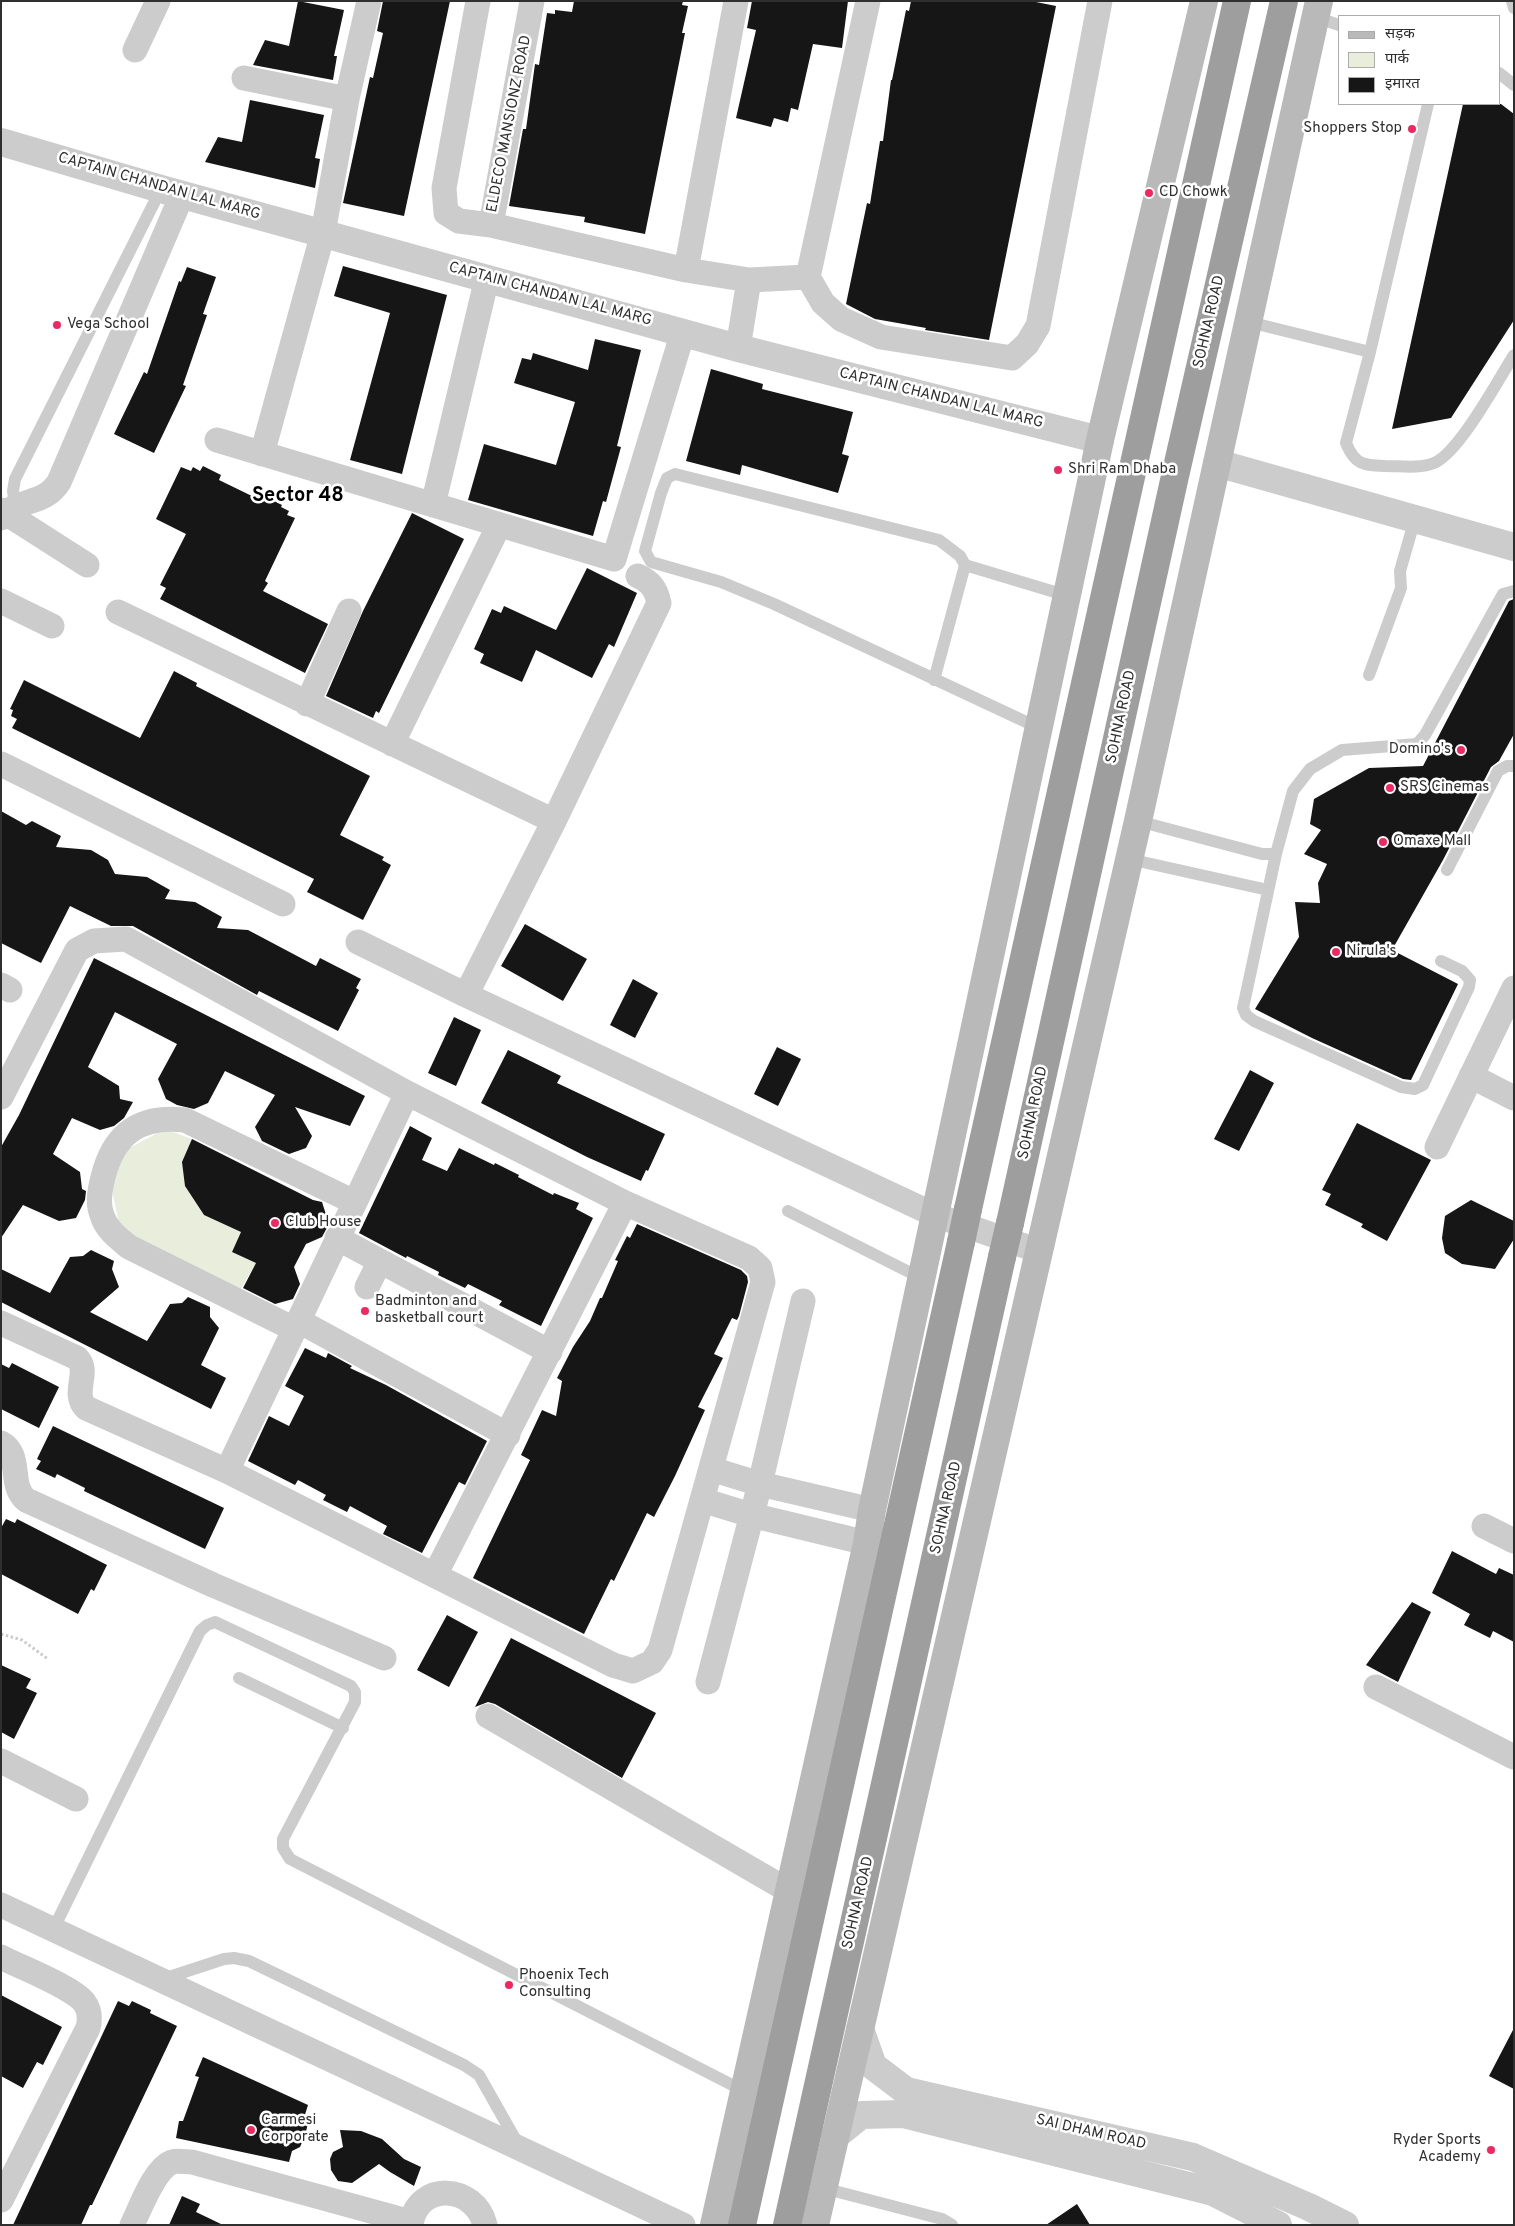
<!DOCTYPE html>
<html>
<head>
<meta charset="utf-8">
<style>
	body { margin:0 }
	#map { position:relative; width:1515px; height:2226px; overflow:hidden; background:#fff; font-family:Overpass,"Noto Sans Devanagari",sans-serif }
	canvas { display:block }
	.frame { position:absolute; inset:0; border:2px solid #2f2f2f; pointer-events:none }
	.legend { position:absolute; left:1338px; top:15px; width:162px; height:90px; box-sizing:border-box; background:#fff; border:1px solid #acacac; margin:0; padding:6px 9px; list-style:none; font-size:15px; color:#2f2f2f }
	.legend li { display:flex; align-items:center; gap:10px; height:25px }
	.legend b { width:25px; border:1px solid #acacac }
</style>
</head>
<body>
<div id="map">
<canvas width="1515" height="2226"></canvas>
<div class="frame"></div>
<ul class="legend">
<li><b style="height:6px;background:#b9b9b9"></b>सड़क</li>
<li><b style="height:14px;background:#e9eddc"></b>पार्क</li>
<li><b style="height:14px;background:#161616"></b>इमारत</li>
</ul>
</div>
<script>
const g = document.querySelector('canvas').getContext('2d');
g.lineJoin = 'round';
function paint(path, color) { g.fillStyle = color; g.fill(path, 'evenodd'); }
function strokePath(path, color, width, dash) { g.strokeStyle = color; g.lineWidth = width; g.lineCap = dash ? 'butt' : 'round'; g.setLineDash(dash || []); g.stroke(path); }
function write(font, color, halo, rows, align = 'center') {
  g.font = font + ' Overpass,sans-serif'; g.lineWidth = 5; g.setLineDash([]); g.textBaseline = 'middle'; g.strokeStyle = halo; g.fillStyle = color; for (const [text, x, y, turn = 0] of rows) {
    g.save(); g.translate(x, y); g.rotate((+turn || 0) * Math.PI / 180); g.textAlign = isNaN(turn) ? turn : align; if (halo) g.strokeText(text, 0, 0); g.fillText(text, 0, 0); g.restore();
  }
}
paint(new Path2D(`
	M 165,1129 L 192,1139 L 185,1186 L 204,1215 L 241,1232 L 232,1252 L 256,1263 L 239,1292 L 121,1233 L 112,1190 L 122,1152 Z`), '#e9eddc');
paint(new Path2D(`
	M 298,1 L 344,10 L 334,56 L 337,56 L 333,80 L 253,65 L 265,40 L 289,46 Z
	M 383,1 L 450,1 L 404,216 L 343,203 L 370,77 L 373,78 L 383,33 L 377,31 Z
	M 574,1 L 683,1 L 682,5 L 688,6 L 682,33 L 685,33 L 645,234 L 584,222 L 585,217 L 509,206 L 523,129 L 526,129 L 535,64 L 539,65 L 547,13 L 555,14 L 555,10 L 572,12 Z
	M 752,1 L 848,1 L 842,48 L 813,44 L 798,110 L 791,108 L 788,122 L 774,118 L 771,127 L 736,118 L 756,30 L 747,28 Z
	M 911,1 L 1031,1 L 1056,6 L 989,340 L 925,330 L 926,328 L 875,319 L 846,304 L 867,203 L 870,204 L 880,141 L 883,141 L 891,80 L 892,80 L 906,10 L 909,11 Z
	M 250,100 L 324,115 L 315,158 L 320,159 L 315,188 L 205,162 L 218,137 L 242,142 Z
	M 1463,104 L 1501,104 L 1514,114 L 1514,320 L 1451,418 L 1392,429 Z
	M 343,266 L 447,295 L 402,474 L 350,460 L 390,313 L 334,296 Z
	M 187,267 L 216,277 L 203,314 L 207,315 L 183,385 L 186,386 L 154,453 L 114,434 L 144,372 L 147,374 L 179,281 L 181,282 Z
	M 595,339 L 641,350 L 617,446 L 621,447 L 606,502 L 603,501 L 593,536 L 468,500 L 484,444 L 556,465 L 575,402 L 514,383 L 522,358 L 531,360 L 533,353 L 588,370 Z
	M 711,369 L 763,384 L 762,389 L 853,412 L 842,454 L 849,456 L 838,493 L 742,465 L 740,475 L 686,461 Z
	M 203,466 L 221,475 L 219,480 L 256,498 L 258,493 L 282,505 L 281,507 L 289,511 L 287,515 L 295,518 L 265,581 L 268,583 L 263,591 L 328,624 L 305,673 L 160,599 L 166,588 L 160,585 L 186,534 L 156,519 L 181,467 L 191,471 L 193,467 L 200,471 Z
	M 412,513 L 464,539 L 379,713 L 376,711 L 373,718 L 326,696 L 363,611 Z
	M 587,568 L 637,593 L 614,647 L 609,644 L 592,678 L 536,650 L 522,682 L 480,663 L 484,654 L 474,649 L 492,609 L 501,613 L 504,606 L 556,630 Z
	M 1514,599 L 1514,734 L 1499,761 L 1491,767 L 1443,860 L 1392,950 L 1458,984 L 1411,1080 L 1403,1079 L 1312,1038 L 1255,1009 L 1299,937 L 1295,902 L 1320,903 L 1318,883 L 1327,864 L 1304,854 L 1321,830 L 1310,824 L 1314,799 L 1369,768 L 1423,766 L 1509,601 Z
	M 174,671 L 197,683 L 196,686 L 370,776 L 340,835 L 384,857 L 382,860 L 391,865 L 363,920 L 307,892 L 314,879 L 12,728 L 17,719 L 11,716 L 13,710 L 10,709 L 24,680 L 140,738 Z
	M 1,811 L 26,825 L 32,821 L 61,836 L 56,847 L 91,850 L 108,860 L 115,874 L 147,877 L 170,890 L 165,899 L 195,902 L 222,917 L 217,928 L 248,930 L 316,966 L 320,958 L 361,979 L 356,988 L 359,990 L 338,1031 L 259,991 L 257,995 L 133,926 L 111,926 L 70,906 L 41,963 L 1,943 Z
	M 525,924 L 587,959 L 563,1001 L 501,966 Z
	M 94,958 L 365,1096 L 350,1126 L 295,1107 L 312,1136 L 306,1148 L 289,1154 L 262,1141 L 255,1127 L 275,1095 L 225,1071 L 208,1103 L 194,1109 L 177,1105 L 166,1099 L 158,1079 L 177,1044 L 115,1012 L 88,1067 L 119,1086 L 120,1099 L 133,1102 L 124,1118 L 114,1126 L 100,1130 L 72,1118 L 53,1154 L 80,1172 L 82,1189 L 86,1191 L 85,1200 L 76,1218 L 59,1221 L 23,1205 L 1,1238 L 1,1147 L 19,1115 Z
	M 633,979 L 658,993 L 635,1038 L 610,1025 Z
	M 454,1017 L 481,1030 L 456,1086 L 428,1073 Z
	M 777,1047 L 801,1059 L 778,1106 L 754,1094 Z
	M 508,1050 L 561,1076 L 557,1083 L 665,1134 L 648,1171 L 646,1170 L 641,1181 L 587,1157 L 481,1103 Z
	M 1250,1070 L 1274,1083 L 1239,1151 L 1214,1139 Z
	M 1357,1123 L 1431,1160 L 1387,1241 L 1361,1227 L 1363,1224 L 1325,1205 L 1331,1194 L 1322,1190 Z
	M 410,1126 L 432,1138 L 422,1160 L 447,1171 L 459,1148 L 494,1165 L 495,1163 L 519,1175 L 518,1177 L 553,1195 L 554,1193 L 579,1203 L 576,1209 L 593,1218 L 541,1326 L 499,1305 L 502,1301 L 468,1284 L 465,1288 L 438,1275 L 439,1272 L 407,1256 L 406,1258 L 359,1233 Z
	M 192,1139 L 313,1200 L 322,1202 L 329,1224 L 322,1237 L 306,1244 L 294,1267 L 300,1284 L 293,1299 L 275,1304 L 243,1288 L 256,1263 L 232,1252 L 241,1232 L 204,1215 L 185,1186 L 182,1162 Z
	M 1471,1200 L 1514,1221 L 1514,1239 L 1495,1269 L 1462,1264 L 1445,1253 L 1442,1238 L 1445,1216 Z
	M 637,1224 L 741,1270 L 747,1276 L 748,1282 L 739,1316 L 737,1320 L 732,1318 L 714,1354 L 723,1358 L 698,1407 L 705,1410 L 675,1476 L 654,1517 L 647,1513 L 614,1581 L 611,1579 L 584,1634 L 473,1578 L 530,1460 L 521,1455 L 542,1410 L 556,1416 L 562,1381 L 557,1378 L 573,1347 L 590,1321 L 600,1298 L 602,1298 L 618,1261 L 615,1260 L 627,1236 L 630,1238 Z
	M 91,1250 L 114,1261 L 112,1269 L 119,1287 L 90,1312 L 147,1341 L 170,1304 L 182,1303 L 188,1297 L 210,1307 L 210,1317 L 219,1328 L 201,1365 L 226,1378 L 211,1409 L 1,1302 L 1,1269 L 50,1293 L 70,1257 L 83,1256 Z
	M 305,1348 L 326,1358 L 328,1353 L 352,1366 L 350,1368 L 386,1385 L 487,1441 L 465,1485 L 459,1482 L 422,1553 L 383,1534 L 387,1526 L 350,1506 L 347,1512 L 323,1500 L 326,1495 L 298,1480 L 295,1485 L 248,1461 L 269,1416 L 289,1426 L 304,1396 L 285,1386 Z
	M 12,1363 L 59,1387 L 39,1428 L 1,1409 L 1,1364 L 9,1368 Z
	M 53,1426 L 224,1508 L 205,1549 L 84,1491 L 85,1488 L 57,1474 L 55,1478 L 36,1469 L 41,1461 L 37,1459 Z
	M 6,1519 L 15,1523 L 17,1519 L 107,1565 L 94,1591 L 91,1589 L 78,1614 L 1,1574 L 1,1528 Z
	M 1452,1551 L 1496,1574 L 1499,1568 L 1514,1575 L 1514,1642 L 1493,1631 L 1490,1638 L 1464,1625 L 1470,1614 L 1432,1593 Z
	M 1412,1602 L 1431,1612 L 1398,1682 L 1366,1665 Z
	M 447,1615 L 478,1632 L 449,1687 L 417,1670 Z
	M 511,1638 L 656,1713 L 622,1778 L 495,1704 L 488,1702 L 475,1707 Z
	M 1,1665 L 31,1679 L 26,1688 L 37,1693 L 14,1739 L 1,1732 Z
	M 1,1995 L 62,2027 L 43,2065 L 37,2062 L 23,2088 L 1,2076 Z
	M 118,2001 L 129,2006 L 132,2001 L 151,2010 L 150,2013 L 177,2026 L 92,2205 L 90,2205 L 81,2225 L 13,2225 Z
	M 1514,2028 L 1514,2089 L 1489,2076 Z
	M 203,2057 L 308,2105 L 303,2121 L 308,2123 L 305,2136 L 300,2147 L 292,2151 L 289,2162 L 176,2138 L 179,2121 L 183,2121 L 199,2077 L 195,2076 Z
	M 340,2130 L 361,2131 L 382,2139 L 404,2159 L 421,2167 L 414,2186 L 390,2172 L 379,2164 L 352,2183 L 338,2181 L 331,2170 L 330,2159 L 333,2152 L 343,2147 Z
	M 182,2196 L 200,2204 L 196,2212 L 223,2225 L 169,2225 Z
	M 1077,2204 L 1090,2225 L 1046,2225 Z`), '#161616');
strokePath(new Path2D(`
	M 1,1634 L 22,1640 L 48,1659`), '#ccc', 3, [2.5, 2.5]);
strokePath(new Path2D(`
	M 1512,1 L 1514,8
	M 1315,17 L 1339,25
	M 1499,73 L 1514,85
	M 1428,104 L 1370,352 L 1346,443 C 1355,465 1363,465 1385,466 C 1401,466 1419,469 1434,463 C 1459,453 1498,380 1514,355
	M 1249,322 L 1370,352
	M 15,506 L 13,491 L 15,479 L 161,189
	M 1369,675 L 1401,588 L 1400,571 L 1415,519
	M 934,680 L 965,565
	M 1039,728 L 774,604 L 721,582 L 651,562 L 645,551 L 661,493 L 667,478 L 675,474 L 939,540 L 960,556 L 965,565 L 1068,596
	M 1138,821 L 1262,854 L 1276,854
	M 1129,859 L 1268,890
	M 1447,870 L 1498,771 L 1507,766 L 1514,766
	M 1441,961 L 1462,971 L 1470,980 L 1469,987 L 1423,1085 L 1415,1089 L 1401,1087 L 1254,1021 L 1246,1015 L 1243,1008 L 1276,854 L 1293,791 L 1310,769 L 1342,750 L 1417,744 L 1425,735 L 1503,594 L 1514,591
	M 788,1211 L 921,1278
	M 239,1678 L 343,1728
	M 53,1930 L 200,1631 L 207,1625 L 215,1622 L 351,1686 L 355,1692 L 355,1702 L 283,1839 L 283,1848 L 290,1859 L 744,2091
	M 163,1979 L 224,1959 L 234,1958 L 249,1961 L 464,2065 L 479,2075 L 518,2144
	M 823,2188 L 942,2219 L 952,2225`), '#ccc', 12);
strokePath(new Path2D(`
	M 478,1 L 444,188 L 446,213 L 459,221 L 491,225 L 686,270 L 749,280 L 808,277
	M 868,1 L 808,277 L 823,303 L 841,319 L 881,337 L 1012,358 L 1027,344 L 1038,326 L 1100,1
	M 135,50 L 158,1
	M 244,78 L 347,99
	M 491,225 L 532,1
	M 686,270 L 736,1
	M 738,348 L 749,280
	M 217,440 L 614,559 L 683,332
	M 262,454 L 323,233 L 347,99 L 369,1
	M 433,505 L 487,278
	M 1,510 L 87,565
	M 1,518 C 18,497 43,507 59,482 L 182,195
	M 1,601 L 52,626
	M 118,612 L 554,821
	M 307,704 L 349,611
	M 392,744 L 499,525
	M 1,764 L 283,904
	M 358,942 L 466,995 L 935,1215 L 1039,1251
	M 1,985 L 10,990
	M 466,995 L 554,821 L 659,603 C 656,589 651,582 638,576
	M 1471,1076 L 1514,1098
	M 1,1097 L 77,950 L 94,941 L 126,939 L 407,1093 L 625,1203 L 749,1258 L 760,1268 L 763,1282 L 660,1650 L 652,1662 L 633,1671 L 613,1665 L 227,1471 L 86,1408 C 71,1393 91,1372 77,1358 L 1,1323
	M 1437,1147 L 1514,988
	M 337,1238 L 550,1352
	M 367,1287 L 380,1261
	M 299,1321 L 508,1435
	M 294,1329 L 129,1247 C 118,1238 106,1229 102,1215 C 97,1203 100,1189 103,1177 C 114,1133 140,1115 185,1120 L 354,1202
	M 1,1443 C 23,1455 8,1485 26,1500 L 213,1585 L 384,1658
	M 711,1469 L 760,1484 L 872,1510
	M 227,1471 L 407,1093
	M 702,1500 L 751,1515 L 867,1543
	M 1484,1526 L 1514,1541
	M 435,1575 L 625,1203
	M 708,1682 L 760,1484 L 803,1301
	M 1376,1687 L 1514,1757
	M 488,1716 L 789,1891
	M 1,1761 L 76,1799
	M 1,1905 L 683,2225
	M 1,1957 C 22,1968 70,1986 84,2002 C 90,2010 90,2020 88,2028 L 1,2200
	M 132,2225 C 141,2207 154,2169 172,2162 C 178,2160 186,2162 192,2162 L 411,2222
	M 411,2225 C 417,2181 475,2184 485,2225`), '#ccc', 25);
strokePath(new Path2D(`
	M 1,142 L 161,189 L 738,348 L 1100,440
	M 1217,463 L 1514,547
	M 860,2029 L 873,2066 L 906,2091 L 1193,2157 L 1309,2207 L 1345,2225
	M 835,2136 L 861,2115 L 903,2114 L 1213,2192 L 1278,2225`), '#ccc', 28);
strokePath(new Path2D(`
	M 714,2225 L 867,1543 L 872,1510 L 1100,440 L 1204,1
	M 815,2225 L 1138,821 L 1319,1`), '#b9b9b9', 28);
strokePath(new Path2D(`
	M 968,1209 L 1237,1
	M 1010,1223 L 1175,476 L 1284,1
	M 742,2225 L 961,1242
	M 787,2225 L 1002,1257`), '#9e9e9e', 28);
strokePath(new Path2D(`
	M 961,1242 L 968,1209
	M 1002,1257 L 1010,1223`), '#9e9e9e', 28);
for (const [x, y, r, color] of [
	[1412,129,5,"#f02761"],
	[1149,193,5,"#f02761"],
	[57,325,5,"#f02761"],
	[1058,470,5,"#f02761"],
	[1461,750,5,"#f02761"],
	[1390,788,5,"#f02761"],
	[1383,842,5,"#f02761"],
	[1336,952,5,"#f02761"],
	[275,1223,5,"#f02761"],
	[365,1311,5,"#f02761"],
	[509,1985,5,"#f02761"],
	[251,2130,5,"#f02761"],
	[1491,2150,5,"#f02761"]
]) { const dot = new Path2D(); dot.arc(x, y, r, 0, 2 * Math.PI); g.fillStyle = color; g.fill(dot); strokePath(dot, '#fff', 2); }
write('15px', '#2f2f2f', '#fff', [
	["ELDECO MANSIONZ ROAD",510,124,-79],
	["CAPTAIN CHANDAN LAL MARG",159,187,16],
	["CAPTAIN CHANDAN LAL MARG",550,295,15],
	["SOHNA ROAD",1210,322,-77],
	["CAPTAIN CHANDAN LAL MARG",941,399,14],
	["SOHNA ROAD",1122,717,-78],
	["SOHNA ROAD",1034,1113,-78],
	["SOHNA ROAD",947,1508,-77],
	["SOHNA ROAD",859,1903,-77],
	["SAI DHAM ROAD",1091,2133,13]
]);
write('15px', '#2f2f2f', '#fff', [
	["Shoppers Stop",1402,129,"right"],
	["CD Chowk",1159,193],
	["Vega School",67,325],
	["Shri Ram Dhaba",1068,470],
	["Domino's",1451,750,"right"],
	["SRS Cinemas",1400,788],
	["Omaxe Mall",1393,842],
	["Nirula's",1346,952],
	["Club House",285,1223],
	["Badminton and",375,1302],
	["basketball court",375,1319],
	["Phoenix Tech",519,1976],
	["Consulting",519,1993],
	["Carmesi",261,2121],
	["Corporate",261,2138],
	["Ryder Sports",1481,2141,"right"],
	["Academy",1481,2158,"right"]
], 'left');
write('bold 20px', '#000', '#fff', [
	["Sector 48",298,497]
]);
</script>
</body>
</html>
